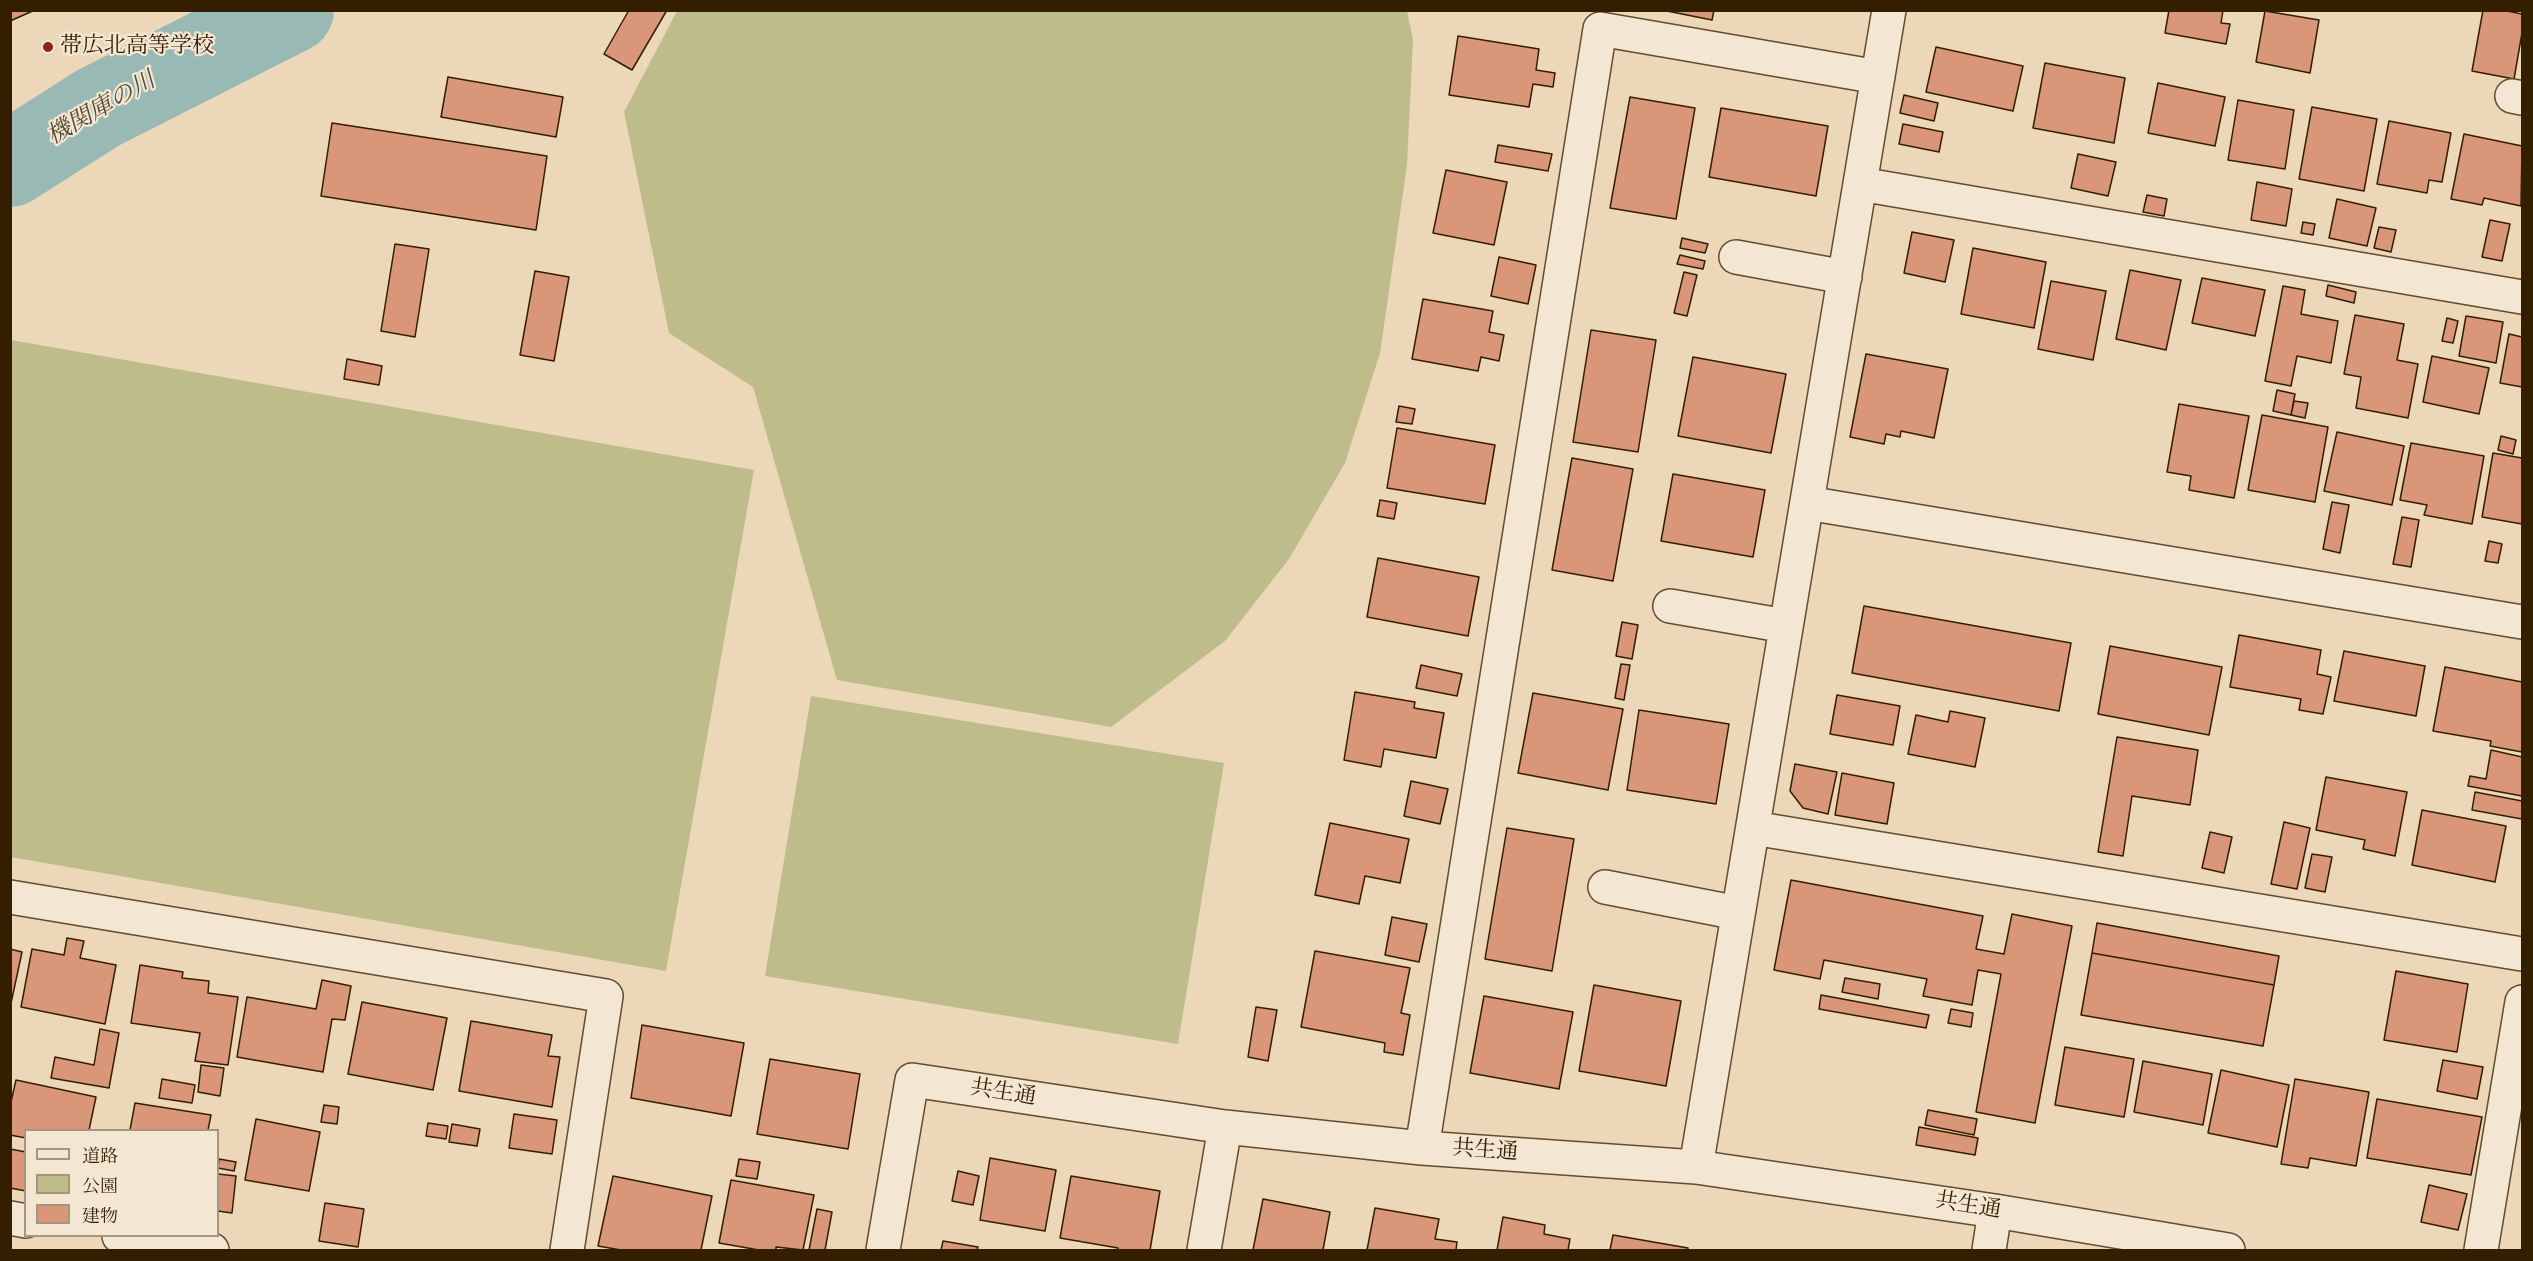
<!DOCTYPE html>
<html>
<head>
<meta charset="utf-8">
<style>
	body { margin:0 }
	#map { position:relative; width:2533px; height:1261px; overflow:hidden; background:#ecd8b9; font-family:"IM FELL DW Pica","Noto Serif JP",serif }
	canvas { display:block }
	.frame { position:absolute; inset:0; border:12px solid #341e00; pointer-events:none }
	.legend { position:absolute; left:24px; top:1129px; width:195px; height:108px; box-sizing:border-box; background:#f3e6d2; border:2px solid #a7967e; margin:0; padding:8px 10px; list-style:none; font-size:18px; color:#341e00 }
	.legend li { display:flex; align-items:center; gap:12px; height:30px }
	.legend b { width:30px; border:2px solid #a7967e }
</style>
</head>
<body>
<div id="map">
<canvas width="2533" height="1261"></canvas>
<div class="frame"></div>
<ul class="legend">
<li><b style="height:8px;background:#f3e6d2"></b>道路</li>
<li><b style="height:16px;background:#bebc8b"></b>公園</li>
<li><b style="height:16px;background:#d99679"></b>建物</li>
</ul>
</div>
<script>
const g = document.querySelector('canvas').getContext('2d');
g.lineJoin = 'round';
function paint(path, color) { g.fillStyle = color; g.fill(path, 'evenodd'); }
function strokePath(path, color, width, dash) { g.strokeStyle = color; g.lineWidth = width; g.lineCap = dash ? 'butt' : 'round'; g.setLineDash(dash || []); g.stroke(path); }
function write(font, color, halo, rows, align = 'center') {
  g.font = font + ' "IM FELL DW Pica","Noto Serif JP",serif'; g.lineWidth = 4.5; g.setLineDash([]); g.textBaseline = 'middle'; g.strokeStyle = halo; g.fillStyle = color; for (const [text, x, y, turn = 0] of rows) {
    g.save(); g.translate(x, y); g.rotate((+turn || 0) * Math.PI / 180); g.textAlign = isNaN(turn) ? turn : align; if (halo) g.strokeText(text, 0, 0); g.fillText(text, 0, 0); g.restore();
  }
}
paint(new Path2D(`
	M 677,11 L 1407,11 L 1413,40 L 1407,165 L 1380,353 L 1345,463 L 1289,559 L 1225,641 L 1111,727 L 837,680 L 753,387 L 669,333 L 624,112 Z
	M 11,340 L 754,470 L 666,971 L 11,857 Z
	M 811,696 L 1224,763 L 1178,1044 L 765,976 Z`), '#bebc8b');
strokePath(new Path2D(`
	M 10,164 L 98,108 L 291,10`), '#99b9b4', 86);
const building = new Path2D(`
	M 10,10 L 35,10 L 10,21 Z
	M 629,10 L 667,10 L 632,70 L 604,54 Z
	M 1662,10 L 1714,10 L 1712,20 Z
	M 2169,10 L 2223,10 L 2221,23 L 2230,24 L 2226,44 L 2165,33 Z
	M 2483,10 L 2502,10 L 2522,14 L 2522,33 L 2514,79 L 2472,71 Z
	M 2265,11 L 2319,20 L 2310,73 L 2256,62 Z
	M 1458,36 L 1539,49 L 1536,70 L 1555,73 L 1553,87 L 1533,84 L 1529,107 L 1449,95 Z
	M 1936,47 L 2023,66 L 2013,111 L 1926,92 Z
	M 2045,63 L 2125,78 L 2114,143 L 2033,128 Z
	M 448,77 L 563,97 L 556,137 L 441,117 Z
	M 2158,83 L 2225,97 L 2215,146 L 2148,133 Z
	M 1904,95 L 1938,103 L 1934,121 L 1900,113 Z
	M 1630,97 L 1695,108 L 1676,219 L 1610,208 Z
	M 2238,100 L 2294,110 L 2285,169 L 2228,160 Z
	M 2312,107 L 2377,119 L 2364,191 L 2299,179 Z
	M 1721,108 L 1828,126 L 1816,196 L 1709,177 Z
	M 2389,121 L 2451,133 L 2442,182 L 2429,180 L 2427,193 L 2377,184 Z
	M 332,123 L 547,156 L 536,230 L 321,196 Z
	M 1903,124 L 1943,132 L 1939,152 L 1899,144 Z
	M 2464,134 L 2522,146 L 2521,206 L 2484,198 L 2482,205 L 2451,199 Z
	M 1498,145 L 1552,154 L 1548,171 L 1495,162 Z
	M 2078,154 L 2116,162 L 2108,196 L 2071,188 Z
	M 1446,170 L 1507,182 L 1494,245 L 1433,233 Z
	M 2257,182 L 2292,189 L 2286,226 L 2251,220 Z
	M 2147,195 L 2167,199 L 2164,216 L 2143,212 Z
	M 2337,199 L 2376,208 L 2367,246 L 2329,238 Z
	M 2490,220 L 2510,224 L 2502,261 L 2482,257 Z
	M 2303,222 L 2315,224 L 2313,235 L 2301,233 Z
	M 2379,227 L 2396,230 L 2391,252 L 2374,248 Z
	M 1912,232 L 1954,240 L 1945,282 L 1904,273 Z
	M 1682,238 L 1708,244 L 1705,253 L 1680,248 Z
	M 395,244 L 429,249 L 415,337 L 381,331 Z
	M 1973,248 L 2046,262 L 2034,328 L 1961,314 Z
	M 1680,255 L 1705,261 L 1703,269 L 1677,264 Z
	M 1499,257 L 1536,265 L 1528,304 L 1491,296 Z
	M 2130,270 L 2181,280 L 2166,350 L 2116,339 Z
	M 535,271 L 569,277 L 554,361 L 520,355 Z
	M 1684,272 L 1697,275 L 1687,316 L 1674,313 Z
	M 2202,278 L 2265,290 L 2255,336 L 2192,323 Z
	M 2051,281 L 2106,291 L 2093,360 L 2038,349 Z
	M 2328,285 L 2356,292 L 2354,303 L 2326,296 Z
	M 2283,286 L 2305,290 L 2301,314 L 2338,321 L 2331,363 L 2297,356 L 2291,386 L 2265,381 Z
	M 1423,299 L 1493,311 L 1489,332 L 1504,335 L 1499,361 L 1481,357 L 1478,371 L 1412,359 Z
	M 2355,315 L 2404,324 L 2397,360 L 2418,364 L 2408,418 L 2356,408 L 2361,377 L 2344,374 Z
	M 2466,316 L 2503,322 L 2496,363 L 2459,356 Z
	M 2447,318 L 2458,321 L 2453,343 L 2442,341 Z
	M 1591,330 L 1656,340 L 1638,452 L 1573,442 Z
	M 2509,334 L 2522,337 L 2522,387 L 2500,383 Z
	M 1866,354 L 1948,369 L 1934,438 L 1901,431 L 1900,437 L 1886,434 L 1884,444 L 1850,437 Z
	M 2432,356 L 2489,368 L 2479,414 L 2423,402 Z
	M 1693,357 L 1786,374 L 1771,453 L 1678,436 Z
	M 347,359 L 382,366 L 379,385 L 344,379 Z
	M 2277,390 L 2295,394 L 2291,415 L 2273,411 Z
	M 2294,401 L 2308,403 L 2305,418 L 2291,415 Z
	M 2179,404 L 2249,416 L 2234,498 L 2189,490 L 2191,476 L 2167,472 Z
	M 1399,406 L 1415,409 L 1412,424 L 1396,422 Z
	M 2262,415 L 2328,427 L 2315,502 L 2248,490 Z
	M 1397,428 L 1495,445 L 1485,504 L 1387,488 Z
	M 2337,432 L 2404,446 L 2392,505 L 2324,491 Z
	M 2501,436 L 2516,440 L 2513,454 L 2498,450 Z
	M 2411,443 L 2484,456 L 2472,524 L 2424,515 L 2427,505 L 2400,500 Z
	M 2493,453 L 2522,458 L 2522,524 L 2482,517 Z
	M 1572,458 L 1633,469 L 1613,581 L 1552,570 Z
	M 1673,474 L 1765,490 L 1753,557 L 1661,541 Z
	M 1380,500 L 1397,503 L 1394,519 L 1377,516 Z
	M 2332,502 L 2349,505 L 2340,553 L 2323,549 Z
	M 2402,517 L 2419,520 L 2411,567 L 2393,564 Z
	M 2489,541 L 2502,544 L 2498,563 L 2485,561 Z
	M 1378,558 L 1479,577 L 1468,636 L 1367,617 Z
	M 1864,606 L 2071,643 L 2059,711 L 1852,673 Z
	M 1622,622 L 1638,625 L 1632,659 L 1616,656 Z
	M 2239,635 L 2321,650 L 2317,674 L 2331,677 L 2323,714 L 2299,710 L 2301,699 L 2230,687 Z
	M 2110,646 L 2222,667 L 2209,735 L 2098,714 Z
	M 2344,651 L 2425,666 L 2416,716 L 2334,701 Z
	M 1621,664 L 1630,665 L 1624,700 L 1615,698 Z
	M 1421,665 L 1462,674 L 1457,696 L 1416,688 Z
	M 2445,667 L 2522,682 L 2522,752 L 2490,746 L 2491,741 L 2433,731 Z
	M 1355,692 L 1415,702 L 1414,708 L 1444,713 L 1436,758 L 1384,749 L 1381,767 L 1344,760 Z
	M 1533,693 L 1623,709 L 1608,790 L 1518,773 Z
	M 1837,695 L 1900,706 L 1893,745 L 1830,734 Z
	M 1639,710 L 1729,724 L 1716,804 L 1627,790 Z
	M 1950,711 L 1985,718 L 1975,767 L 1908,754 L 1916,715 L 1948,722 Z
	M 2117,737 L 2198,750 L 2190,805 L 2132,796 L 2123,856 L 2098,852 Z
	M 2491,750 L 2522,757 L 2522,796 L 2468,786 L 2470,776 L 2486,779 Z
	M 1795,764 L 1837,772 L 1828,814 L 1803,808 L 1790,791 Z
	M 1842,773 L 1894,783 L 1887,824 L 1835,815 Z
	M 2326,777 L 2407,792 L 2395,856 L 2363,849 L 2365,840 L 2316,830 Z
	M 1411,781 L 1448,789 L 1440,824 L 1404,816 Z
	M 2475,792 L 2522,801 L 2522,819 L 2472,810 Z
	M 2422,810 L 2506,826 L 2495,882 L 2412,865 Z
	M 2284,822 L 2310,828 L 2297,889 L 2271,884 Z
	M 1330,823 L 1409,839 L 1400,883 L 1365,876 L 1359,904 L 1315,895 Z
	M 1507,828 L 1574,839 L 1552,971 L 1485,959 Z
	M 2210,832 L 2232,837 L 2224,873 L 2202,868 Z
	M 2312,854 L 2332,857 L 2325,892 L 2305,888 Z
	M 1791,880 L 1983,916 L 1976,949 L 2004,954 L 2012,914 L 2072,926 L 2035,1123 L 1976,1112 L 2001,974 L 1978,970 L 1972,1005 L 1923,996 L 1927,979 L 1824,960 L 1820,979 L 1774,970 Z
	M 1392,917 L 1427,924 L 1419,962 L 1385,955 Z
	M 2097,923 L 2279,956 L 2274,985 L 2092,953 Z
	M 67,938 L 84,941 L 80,958 L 116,965 L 105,1024 L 21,1007 L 32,949 L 64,955 Z
	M 10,949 L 22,952 L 10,1008 Z
	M 1315,951 L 1410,968 L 1401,1013 L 1410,1015 L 1403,1055 L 1384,1052 L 1385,1043 L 1301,1027 Z
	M 2092,953 L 2274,985 L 2263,1046 L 2081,1015 Z
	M 140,965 L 183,972 L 182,978 L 209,981 L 208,993 L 238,997 L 228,1065 L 195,1061 L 200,1033 L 131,1023 Z
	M 2396,971 L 2468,984 L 2457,1052 L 2384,1040 Z
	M 1845,978 L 1880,984 L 1878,999 L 1842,992 Z
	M 322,980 L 351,986 L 345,1020 L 332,1019 L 323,1072 L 237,1057 L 247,997 L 316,1009 Z
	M 1594,985 L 1681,1001 L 1666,1086 L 1579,1071 Z
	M 1821,995 L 1929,1015 L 1926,1028 L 1819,1009 Z
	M 1484,996 L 1573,1012 L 1559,1089 L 1470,1073 Z
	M 362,1002 L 447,1018 L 433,1090 L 348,1074 Z
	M 1256,1007 L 1277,1010 L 1268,1061 L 1248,1057 Z
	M 1951,1009 L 1973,1013 L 1971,1027 L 1948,1023 Z
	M 471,1021 L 552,1035 L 548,1056 L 560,1057 L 552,1107 L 459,1091 Z
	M 642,1025 L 744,1043 L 731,1116 L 631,1098 Z
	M 100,1029 L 119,1033 L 109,1088 L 51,1078 L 55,1057 L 94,1065 Z
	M 2065,1047 L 2134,1059 L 2124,1117 L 2055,1105 Z
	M 770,1059 L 860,1074 L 848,1149 L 757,1134 Z
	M 2443,1060 L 2483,1067 L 2477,1099 L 2437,1091 Z
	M 2143,1061 L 2212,1074 L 2203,1125 L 2134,1112 Z
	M 201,1065 L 224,1068 L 220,1096 L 198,1092 Z
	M 2221,1070 L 2289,1085 L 2277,1147 L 2208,1133 Z
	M 162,1079 L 195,1085 L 192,1103 L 159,1098 Z
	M 2295,1079 L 2369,1092 L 2356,1166 L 2310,1158 L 2308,1168 L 2281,1164 Z
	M 16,1080 L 96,1097 L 89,1130 L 26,1130 L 26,1138 L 10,1135 L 10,1106 Z
	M 2377,1099 L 2482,1117 L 2471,1175 L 2367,1158 Z
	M 135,1103 L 211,1115 L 208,1130 L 130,1130 Z
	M 324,1105 L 339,1107 L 337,1124 L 321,1122 Z
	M 1928,1110 L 1977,1119 L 1974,1135 L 1925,1125 Z
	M 514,1114 L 557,1120 L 552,1154 L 509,1148 Z
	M 256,1119 L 320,1132 L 309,1191 L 245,1180 Z
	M 428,1123 L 448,1126 L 446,1139 L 426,1136 Z
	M 452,1124 L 480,1129 L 477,1146 L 449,1142 Z
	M 1919,1127 L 1978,1138 L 1975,1155 L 1916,1145 Z
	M 10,1149 L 26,1152 L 26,1191 L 10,1188 Z
	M 990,1158 L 1056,1170 L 1045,1231 L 980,1220 Z
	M 219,1159 L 236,1162 L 234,1171 L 218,1168 Z
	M 739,1159 L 760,1162 L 757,1179 L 736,1176 Z
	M 958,1171 L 979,1176 L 973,1205 L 952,1201 Z
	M 218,1174 L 236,1176 L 232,1213 L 218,1211 Z
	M 613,1176 L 712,1196 L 701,1250 L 621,1250 L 598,1246 Z
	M 1071,1176 L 1160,1191 L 1150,1250 L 1118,1250 L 1118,1248 L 1060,1238 Z
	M 731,1180 L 814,1195 L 803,1250 L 776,1247 L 776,1250 L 759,1250 L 719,1243 Z
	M 2429,1185 L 2467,1194 L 2458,1230 L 2421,1222 Z
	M 1263,1199 L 1330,1212 L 1323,1250 L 1253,1250 Z
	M 325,1203 L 364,1209 L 358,1247 L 319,1241 Z
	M 1375,1208 L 1439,1219 L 1435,1239 L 1457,1242 L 1456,1250 L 1367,1250 Z
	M 817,1209 L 832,1212 L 825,1250 L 809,1250 Z
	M 1503,1217 L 1545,1225 L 1544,1234 L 1570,1239 L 1568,1250 L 1497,1250 Z
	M 1613,1235 L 1688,1248 L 1688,1250 L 1610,1250 Z
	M 943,1241 L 978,1247 L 977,1250 L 941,1250 Z`);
paint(building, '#d99679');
strokePath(building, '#341e00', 1.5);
const minor = new Path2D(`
	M 2512,96 L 2522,98
	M 1860,184 L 2522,297
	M 1736,257 L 1845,277
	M 1807,503 L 2522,622
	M 1670,606 L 1786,626
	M 1753,828 L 2522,954
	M 1605,887 L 1738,913
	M 10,897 L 606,996 L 567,1250
	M 1422,1148 L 1600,29 L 1878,77
	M 1696,1167 L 1889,10
	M 10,1218 L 26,1221
	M 119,1236 L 212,1250
	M 883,1250 L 912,1080 L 1225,1127 L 1422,1148 L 1696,1167 L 1995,1211 L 2228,1250
	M 1204,1250 L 1225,1127
	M 1989,1250 L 1995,1211
	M 2481,1250 L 2522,1002`);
strokePath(minor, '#624c2e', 36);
strokePath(minor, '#f3e6d2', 33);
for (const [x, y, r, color] of [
	[48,47,6,"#8f2418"]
]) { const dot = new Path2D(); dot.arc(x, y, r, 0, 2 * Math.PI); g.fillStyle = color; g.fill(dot); strokePath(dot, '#f3e6d2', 2); }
write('22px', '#341e00', '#f3e6d2', [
	["帯広北高等学校",60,47]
], 'left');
write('22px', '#341e00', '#f3e6d2', [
	["共生通",1003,1094,9],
	["共生通",1485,1152,4],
	["共生通",1968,1207,9]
]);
write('italic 24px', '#524c36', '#f3e6d2', [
	["機関庫の川",102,110,-30]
]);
</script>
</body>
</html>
